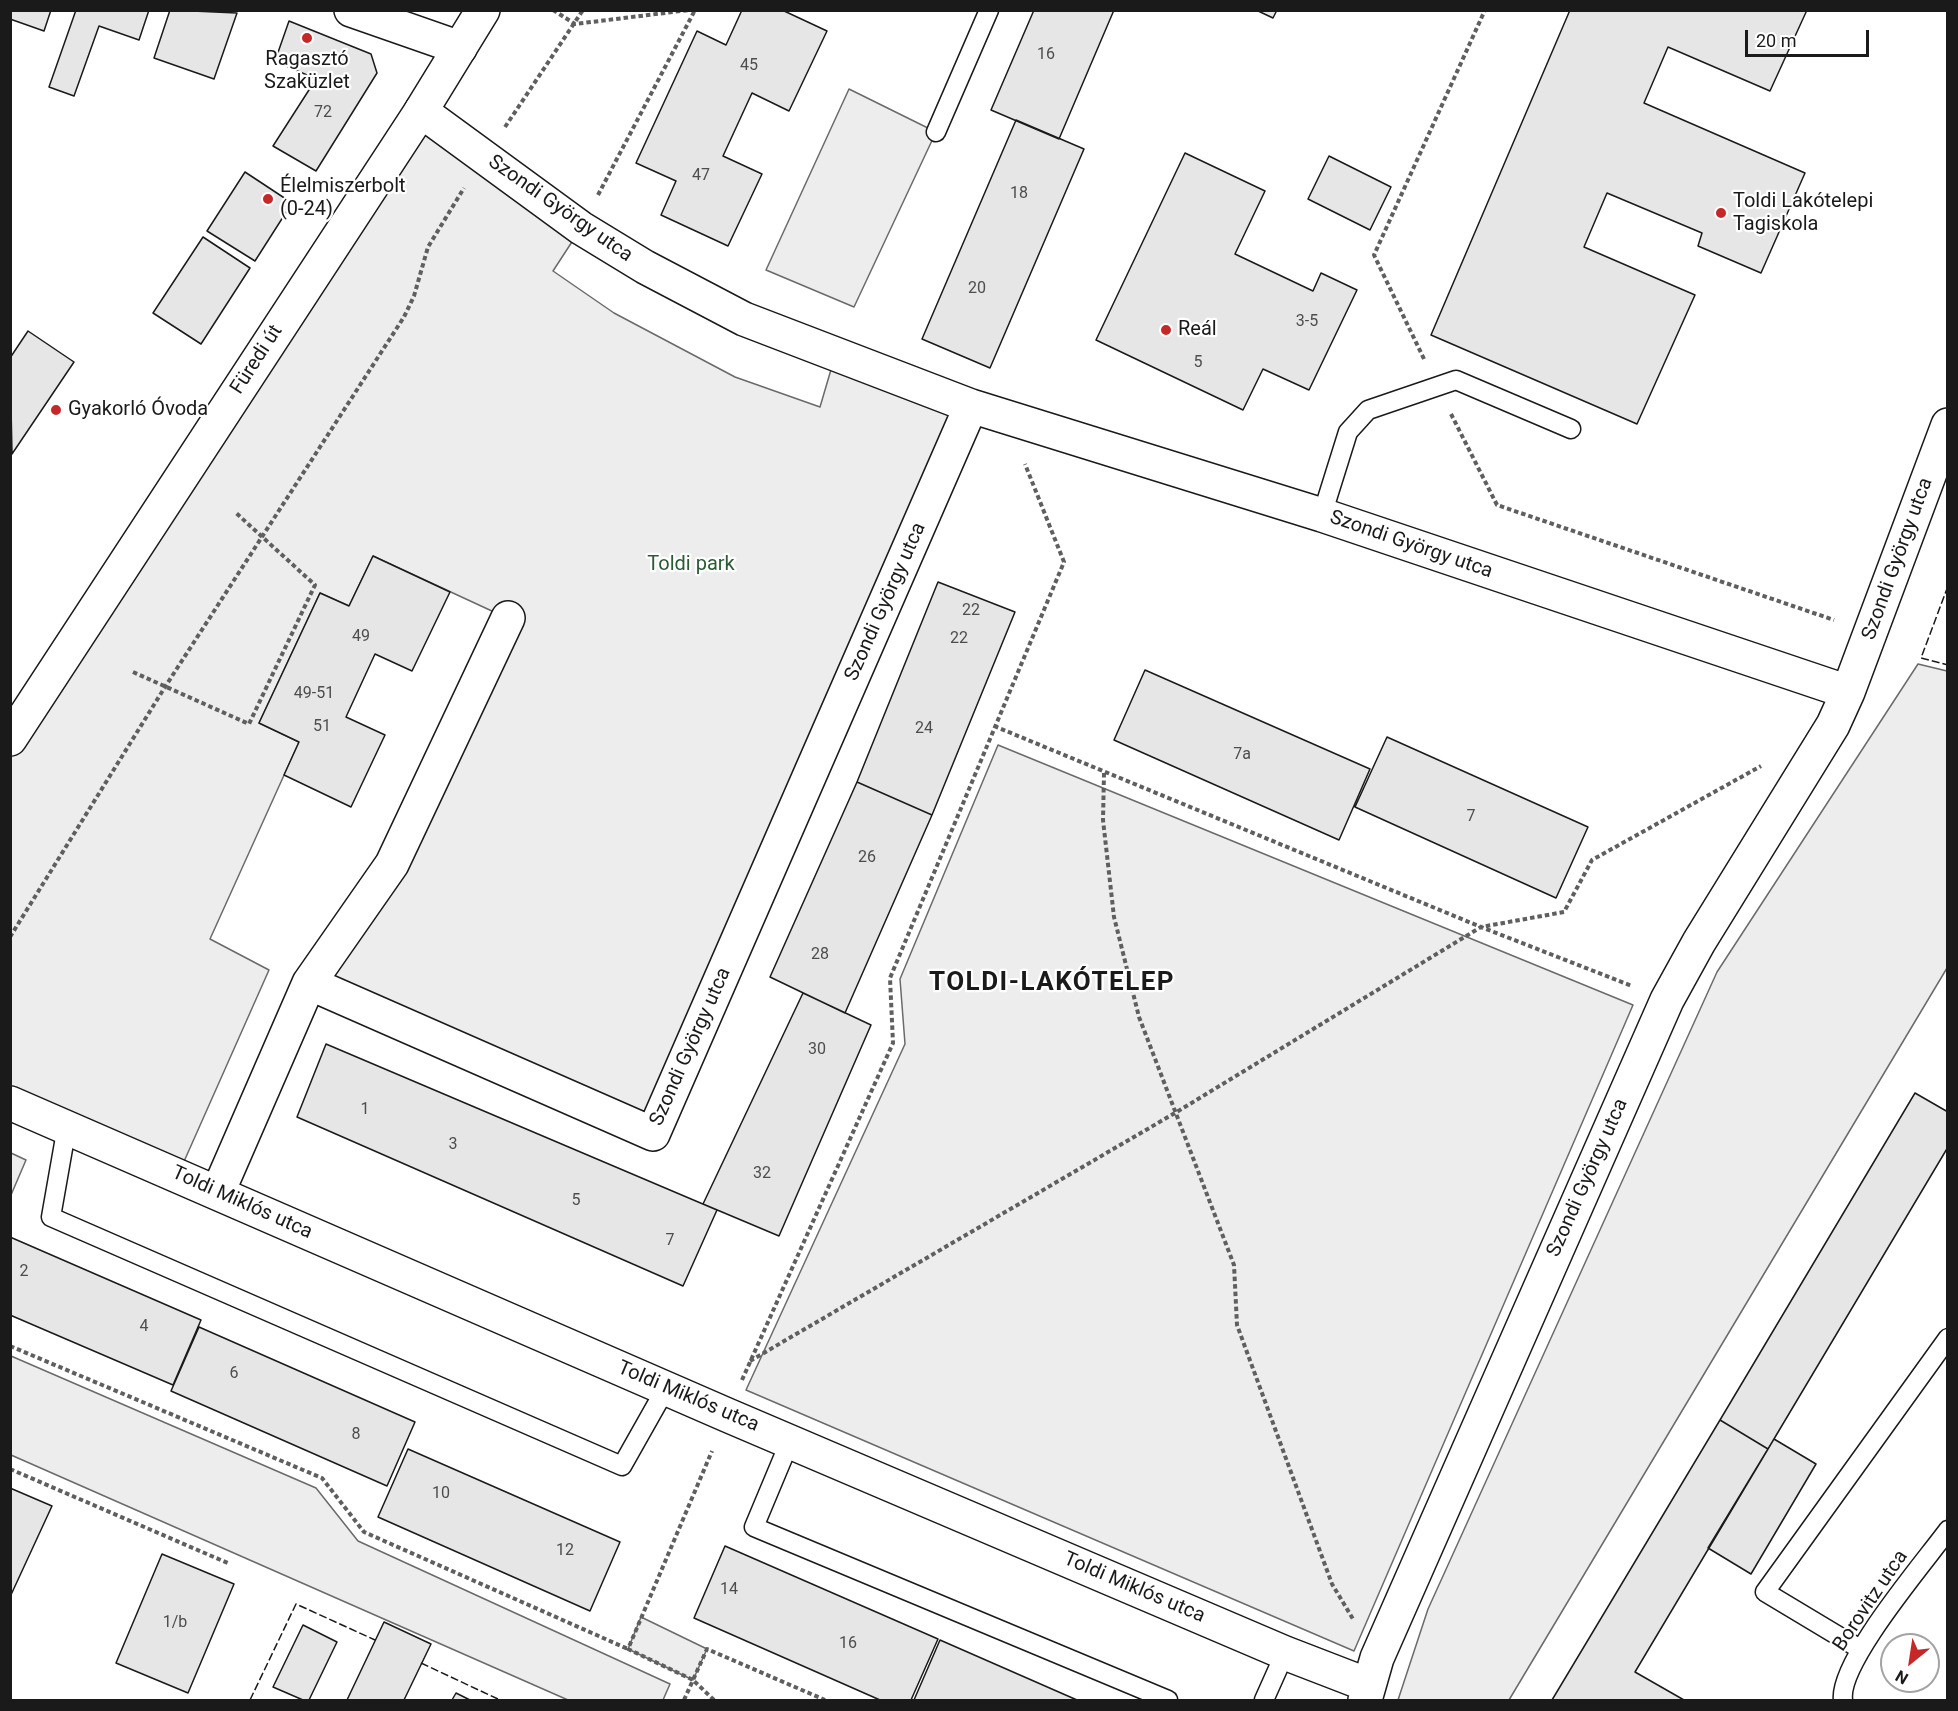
<!DOCTYPE html>
<html>
<head>
<meta charset="utf-8">
<style>
	body { margin:0 }
	#map { position:relative; width:1958px; height:1711px; overflow:hidden; background:#fff; font-family:Roboto,sans-serif }
	canvas { display:block }
	.frame { position:absolute; inset:0; border:12px solid #1a1a1a; pointer-events:none }
	.north { position:absolute; left:1880px; top:1633px; width:60px; height:60px; box-sizing:border-box; background:#fff; border:2px solid #a3a3a3; border-radius:50%; rotate:210deg; font-size:16px; font-weight:700; line-height:24px; text-align:center; color:#1a1a1a }
	.north::after { content:''; display:block; margin:auto; width:21px; height:27px; background:#c62828; clip-path:polygon(50% 0,100% 100%,50% 72%,0 100%) }
	.scale { position:absolute; left:1745px; top:30px; width:124px; height:27px; box-sizing:border-box; border:3px solid #1a1a1a; border-top:0; padding-left:8px; font-size:18px; line-height:21px; white-space:nowrap; color:#1a1a1a; -webkit-text-stroke:4px #fff; paint-order:stroke }
</style>
</head>
<body>
<div id="map">
<canvas width="1958" height="1711"></canvas>
<div class="frame"></div>
<div class="north">N</div>
<div class="scale">20 m</div>
</div>
<script>
const g = document.querySelector('canvas').getContext('2d');
g.lineJoin = 'round';
function paint(path, color) { g.fillStyle = color; g.fill(path, 'evenodd'); }
function strokePath(path, color, width, dash) { g.strokeStyle = color; g.lineWidth = width; g.lineCap = dash ? 'butt' : 'round'; g.setLineDash(dash || []); g.stroke(path); }
function write(font, color, halo, rows, align = 'center') {
  g.font = font + ' Roboto,sans-serif'; g.lineWidth = 4.5; g.setLineDash([]); g.textBaseline = 'middle'; g.strokeStyle = halo; g.fillStyle = color; for (const [text, x, y, turn = 0] of rows) {
    g.save(); g.translate(x, y); g.rotate((+turn || 0) * Math.PI / 180); g.textAlign = isNaN(turn) ? turn : align; if (halo) g.strokeText(text, 0, 0); g.fillText(text, 0, 0); g.restore();
  }
}
const built = new Path2D(`
	M 849,89 L 936,132 L 854,307 L 766,270 Z
	M 421,111 L 581,228 L 553,271 L 614,313 L 735,377 L 820,407 L 835,356 L 971,406 L 653,1134 L 309,983 L 507,618 L 373,556 L 349,606 L 320,593 L 259,723 L 299,742 L 210,939 L 269,970 L 178,1175 L 11,1103 L 10,739 Z
	M 1918,664 L 1947,671 L 1947,968 L 1509,1700 L 1398,1700 L 1428,1609 L 1717,972 Z
	M 998,745 L 1633,1005 L 1354,1651 L 746,1390 L 905,1044 L 900,979 Z
	M 11,1153 L 26,1160 L 11,1195 Z
	M 11,1356 L 316,1488 L 358,1541 L 670,1684 L 663,1700 L 568,1700 L 11,1455 Z
	M 641,1617 L 707,1649 L 693,1680 L 628,1649 Z`);
paint(built, '#ededed');
strokePath(built, '#6a6a6a', 1.5);
const building = new Path2D(`
	M 10,10 L 51,10 L 44,31 L 10,19 Z
	M 76,10 L 149,10 L 139,40 L 99,26 L 74,96 L 49,87 Z
	M 170,10 L 237,13 L 214,79 L 154,58 Z
	M 742,10 L 782,10 L 827,31 L 789,111 L 752,93 L 723,156 L 762,174 L 728,246 L 661,215 L 676,181 L 636,163 L 697,31 L 726,45 Z
	M 1034,10 L 1114,10 L 1059,139 L 991,110 Z
	M 1256,10 L 1277,10 L 1273,18 Z
	M 1570,10 L 1807,10 L 1770,91 L 1668,47 L 1644,103 L 1805,173 L 1761,273 L 1698,246 L 1702,233 L 1607,193 L 1584,247 L 1695,295 L 1637,424 L 1431,335 Z
	M 289,21 L 371,54 L 377,73 L 316,171 L 273,146 L 316,79 L 275,61 Z
	M 1016,120 L 1084,149 L 990,368 L 922,339 Z
	M 1185,153 L 1265,191 L 1235,254 L 1313,291 L 1321,273 L 1357,290 L 1309,390 L 1263,369 L 1243,410 L 1096,340 Z
	M 1329,156 L 1391,187 L 1370,230 L 1308,199 Z
	M 245,172 L 292,203 L 255,261 L 207,231 Z
	M 203,237 L 250,268 L 201,344 L 153,313 Z
	M 28,331 L 74,362 L 12,454 L 10,358 Z
	M 373,556 L 450,592 L 412,671 L 375,654 L 346,717 L 385,735 L 351,807 L 284,775 L 299,742 L 259,723 L 320,593 L 349,606 Z
	M 938,582 L 1015,612 L 932,815 L 857,782 Z
	M 1145,670 L 1370,769 L 1339,840 L 1114,740 Z
	M 1387,737 L 1588,827 L 1556,898 L 1355,807 Z
	M 857,782 L 932,815 L 845,1013 L 770,977 Z
	M 803,993 L 871,1025 L 779,1236 L 703,1204 Z
	M 326,1044 L 717,1210 L 683,1286 L 297,1117 Z
	M 1915,1093 L 1948,1112 L 1948,1147 L 1768,1449 L 1720,1420 Z
	M 10,1237 L 201,1320 L 173,1385 L 10,1315 Z
	M 199,1327 L 415,1422 L 387,1486 L 171,1391 Z
	M 1720,1420 L 1768,1449 L 1635,1672 L 1684,1700 L 1552,1700 Z
	M 1774,1439 L 1816,1464 L 1751,1574 L 1708,1548 Z
	M 408,1449 L 620,1542 L 590,1611 L 378,1517 Z
	M 10,1488 L 52,1506 L 10,1597 Z
	M 725,1546 L 938,1639 L 911,1700 L 880,1700 L 694,1618 Z
	M 162,1554 L 234,1584 L 188,1693 L 116,1663 Z
	M 384,1622 L 431,1644 L 404,1700 L 347,1700 Z
	M 303,1625 L 337,1642 L 309,1700 L 303,1700 L 273,1687 Z
	M 940,1640 L 1077,1700 L 914,1700 Z
	M 456,1693 L 470,1700 L 452,1700 Z`);
paint(building, '#e6e6e6');
strokePath(building, '#1a1a1a', 1.5);
const service = new Path2D(`
	M 936,132 L 989,10
	M 1322,515 L 1348,432 L 1368,410 L 1456,380 L 1571,429
	M 67,1126 L 51,1217 L 622,1466 L 666,1388
	M 790,1441 L 754,1527 L 1168,1700
	M 1860,1649 L 1765,1592 L 1948,1338
	M 1264,1700 L 1285,1653
	M 1843,1700 C 1838,1663 1923,1564 1948,1530`);
const minor = new Path2D(`
	M 351,10 L 460,48
	M 421,111 L 581,228 L 645,267 L 744,319 L 971,406 L 1322,515 L 1848,692
	M 309,983 L 392,864 L 508,618
	M 10,1103 L 727,1415 L 1285,1653 L 1368,1685
	M 218,1192 L 309,983 L 653,1134 L 971,406
	M 1365,1700 L 1377,1658 L 1667,1000 L 1699,942 L 1833,725 L 1848,692 L 1948,425`);
const primary = new Path2D(`
	M 10,739 L 421,111 L 483,10`);
strokePath(service, '#1a1a1a', 21);
strokePath(minor, '#1a1a1a', 36);
strokePath(primary, '#1a1a1a', 36);
strokePath(new Path2D(`
	M 553,10 L 575,24 L 689,10
	M 505,127 L 583,10
	M 598,195 L 695,10
	M 1424,359 L 1374,255 L 1485,10
	M 1451,414 L 1497,505 L 1834,620
	M 133,672 L 249,724 L 315,585 L 235,512
	M 994,726 L 1481,927 L 1632,986
	M 1104,773 L 1103,820 L 1114,917 L 1139,1017 L 1234,1265 L 1237,1325 L 1332,1584 L 1353,1619
	M 10,937 L 165,687 L 404,317 L 414,296 L 428,247 L 464,188
	M 10,1346 L 322,1478 L 364,1532 L 628,1649
	M 750,1361 L 1175,1113 L 1481,927 L 1564,912 L 1592,860 L 1761,766
	M 742,1380 L 893,1043 L 890,978 L 1064,562 L 1025,464
	M 10,1469 L 230,1564
	M 684,1700 L 693,1680 L 628,1649 L 712,1451
	M 714,1700 L 693,1680 L 707,1649 L 825,1700`), '#5f5f5f', 4, [4.5, 3]);
strokePath(service, '#fff', 18);
strokePath(minor, '#fff', 33);
strokePath(primary, '#fff', 33);
strokePath(new Path2D(`
	M 1948,586 L 1921,658 L 1948,665
	M 421,1663 L 500,1700
	M 250,1700 L 296,1604 L 375,1640`), '#1a1a1a', 1.5, [8, 3]);
for (const [x, y, r, color] of [
	[307,38,6,"#c62828"],
	[268,199,6,"#c62828"],
	[1721,213,6,"#c62828"],
	[1166,330,6,"#c62828"],
	[56,410,6,"#c62828"]
]) { const dot = new Path2D(); dot.arc(x, y, r, 0, 2 * Math.PI); g.fillStyle = color; g.fill(dot); strokePath(dot, '#fff', 2); }
write('16px', '#4d4d4d', null, [
	["16",1046,55],
	["45",749,66],
	["72",323,113],
	["47",701,176],
	["18",1019,194],
	["20",977,289],
	["3-5",1307,322],
	["5",1198,363],
	["22",971,611],
	["49",361,637],
	["22",959,639],
	["49-51",314,694],
	["51",322,727],
	["24",924,729],
	["7a",1242,755],
	["7",1471,817],
	["26",867,858],
	["28",820,955],
	["30",817,1050],
	["1",365,1110],
	["3",453,1145],
	["32",762,1174],
	["5",576,1201],
	["7",670,1241],
	["2",24,1272],
	["4",144,1327],
	["6",234,1374],
	["8",356,1435],
	["10",441,1494],
	["12",565,1551],
	["14",729,1590],
	["1/b",175,1623],
	["16",848,1644]
]);
write('20px', '#1a1a1a', '#fff', [
	["Ragasztó",307,60,"center"],
	["Szaküzlet",307,83,"center"],
	["Élelmiszerbolt",280,187],
	["(0-24)",280,210],
	["Toldi Lakótelepi",1733,202],
	["Tagiskola",1733,225],
	["Reál",1178,330],
	["Gyakorló Óvoda",68,410]
], 'left');
write('20px', '#1a1a1a', '#fff', [
	["Szondi György utca",560,209,35],
	["Füredi út",257,360,-57],
	["Szondi György utca",1411,545,19],
	["Szondi György utca",1898,559,-70],
	["Szondi György utca",886,602,-66],
	["Szondi György utca",691,1047,-66],
	["Szondi György utca",1588,1178,-66],
	["Toldi Miklós utca",242,1203,24],
	["Toldi Miklós utca",688,1397,23],
	["Toldi Miklós utca",1134,1588,23],
	["Borovitz utca",1871,1601,-56]
]);
write('20px', '#2b5a34', '#fff', [
	["Toldi park",691,565]
]);
g.letterSpacing = '1.5px';
write('bold 26px', '#1a1a1a', '#fff', [
	["TOLDI-LAKÓTELEP",1052,983]
]);
g.letterSpacing = '0px';
</script>
</body>
</html>
